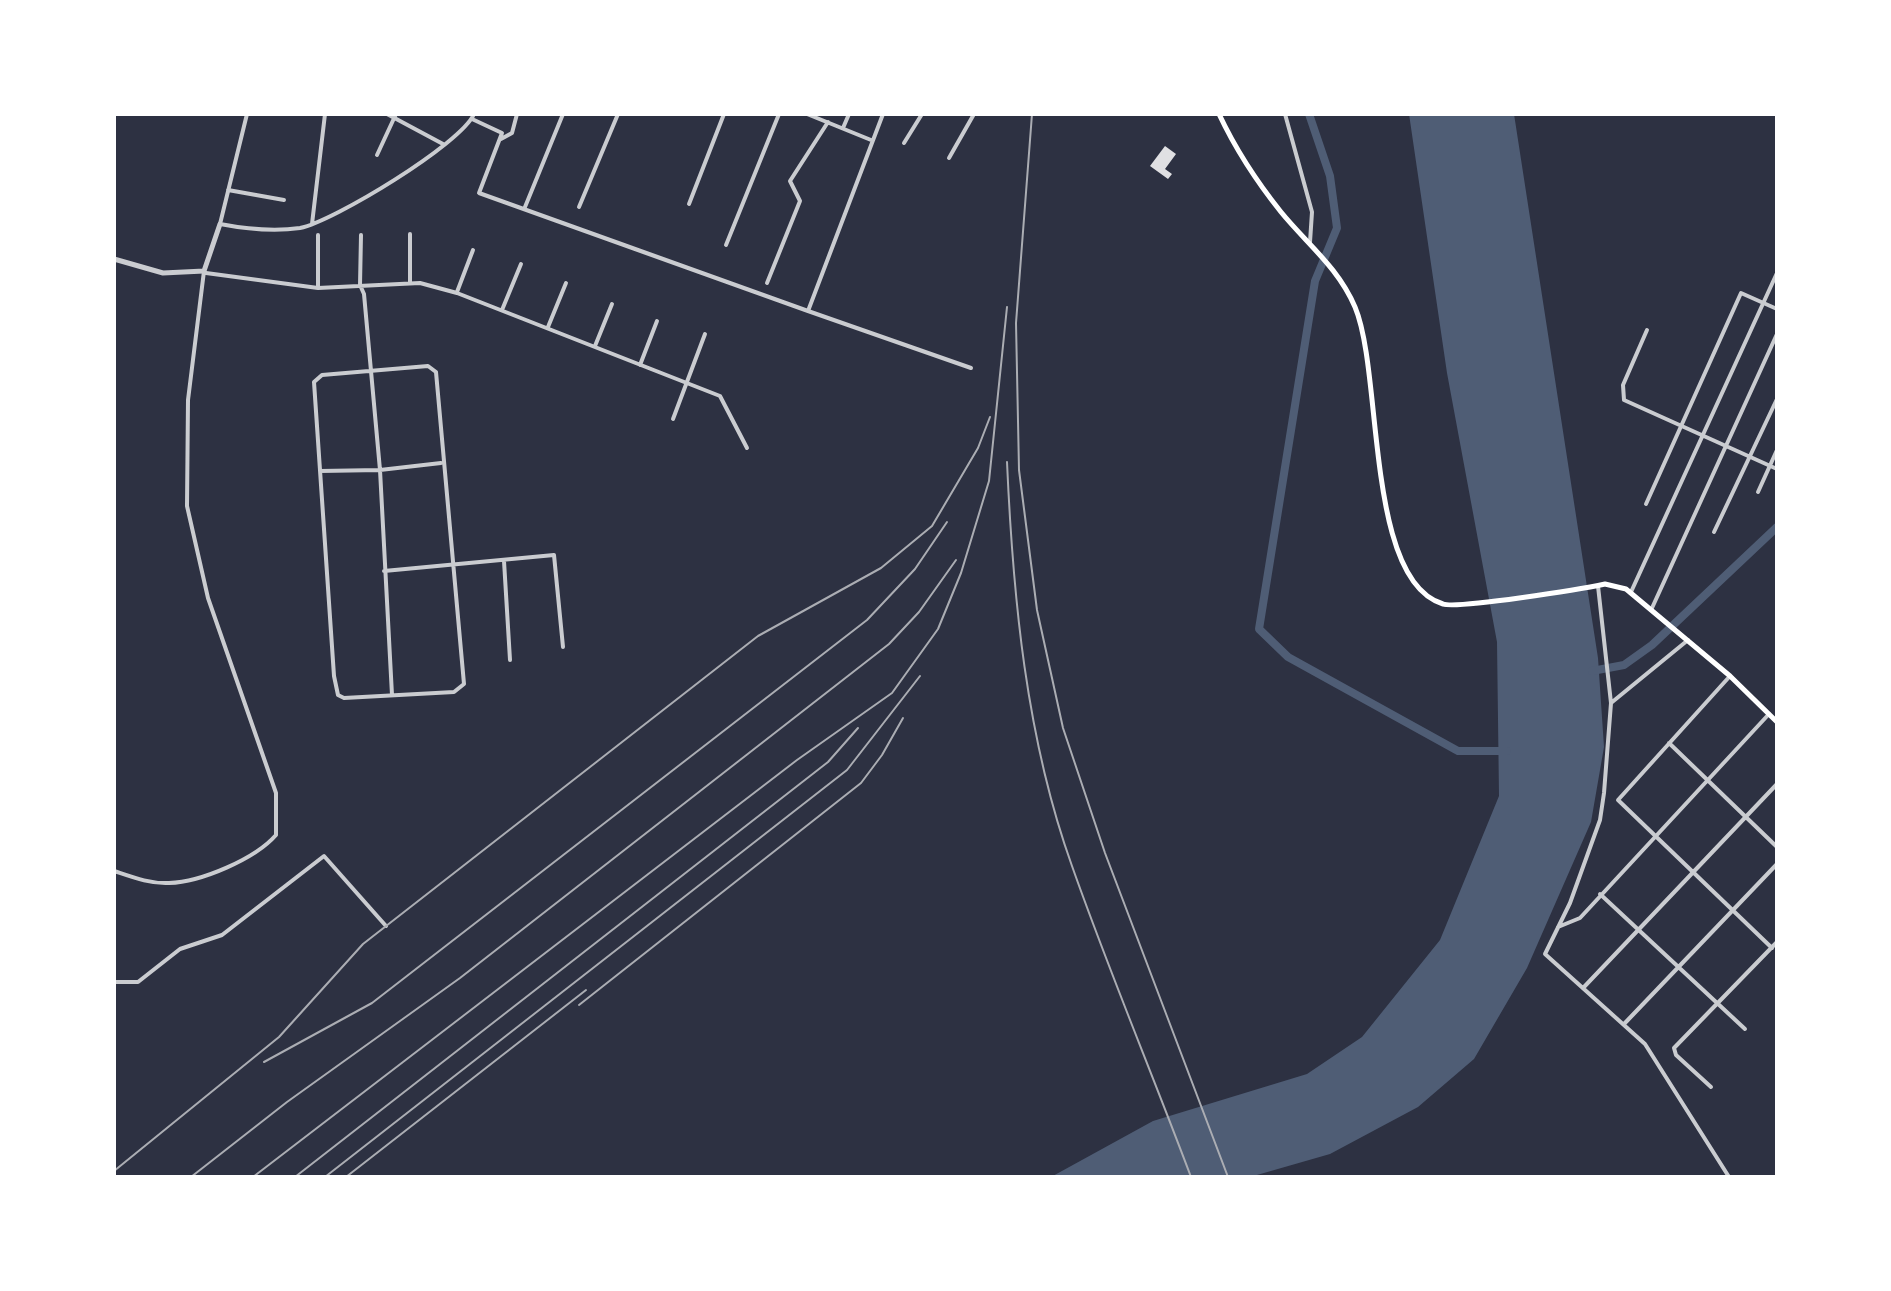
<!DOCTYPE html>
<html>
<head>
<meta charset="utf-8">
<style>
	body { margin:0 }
	#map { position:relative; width:1891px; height:1291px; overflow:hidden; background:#2d3142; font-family:Cabin,sans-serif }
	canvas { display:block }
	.frame { position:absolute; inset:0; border:116px solid #fff; pointer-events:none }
</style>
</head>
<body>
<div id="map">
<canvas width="1891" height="1291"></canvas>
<div class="frame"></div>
</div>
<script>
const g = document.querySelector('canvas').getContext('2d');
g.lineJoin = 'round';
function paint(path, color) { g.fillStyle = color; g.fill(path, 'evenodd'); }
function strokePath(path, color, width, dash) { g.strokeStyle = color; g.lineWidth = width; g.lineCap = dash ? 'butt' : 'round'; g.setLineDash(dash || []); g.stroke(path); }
paint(new Path2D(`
	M 1409,114 L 1514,114 L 1598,658 L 1604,747 L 1591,822 L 1527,968 L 1474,1059 L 1418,1107 L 1330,1154 L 1250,1177 L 1051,1177 L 1153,1121 L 1307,1074 L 1362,1037 L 1440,940 L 1499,796 L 1497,642 L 1447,373 Z`), '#4f5d75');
strokePath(new Path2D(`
	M 1309,114 L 1330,176 L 1337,228 L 1315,281 L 1259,629 L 1288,657 L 1458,751 L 1507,751
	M 1592,671 L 1624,665 L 1652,645 L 1777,527`), '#4f5d75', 8);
paint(new Path2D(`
	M 1165,146 L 1176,154 L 1165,169 L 1172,174 L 1168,179 L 1150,166 Z`), '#e0e0e3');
strokePath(new Path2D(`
	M 247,114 L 220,224 C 246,229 273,232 300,228 C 334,221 461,144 474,114
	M 387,114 L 443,144
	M 807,114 L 871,140
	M 1285,114 L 1312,212 L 1310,242
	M 472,119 L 502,133 L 479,193 L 808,311 L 883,114
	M 843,128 L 849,114
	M 501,139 L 512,133 L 517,114
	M 904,143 L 922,114
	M 377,155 L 396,114
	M 949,158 L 974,114
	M 228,190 L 284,200
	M 689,204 L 724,114
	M 525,207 L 563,114
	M 579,207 L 618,114
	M 312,224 L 325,114
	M 361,235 L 360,285 L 364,294 L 380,470 L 392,695
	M 726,245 L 779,114
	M 206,273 L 318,288 L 420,283 L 457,293 L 720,396 L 747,448
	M 410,282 L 410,234
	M 767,283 L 800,201 L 790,181 L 828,122
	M 318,288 L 318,235
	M 457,292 L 473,250
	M 502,310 L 521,264
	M 808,311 L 971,368
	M 548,327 L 566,283
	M 1647,330 L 1623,385 L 1624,400 L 1777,469
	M 595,346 L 612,304
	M 640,365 L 657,321
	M 428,366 L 436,372 L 464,684 L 454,692 L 344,698 L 338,695 L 334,676 L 314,382 L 322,375 Z
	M 673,419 L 705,334
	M 320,471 L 380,470 L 441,463
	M 1758,492 L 1777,450
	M 1646,504 L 1741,293 L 1777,309
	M 1714,532 L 1777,399
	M 504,561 L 510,660
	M 384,571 L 554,555 L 563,647
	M 1598,586 L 1611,703 L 1604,793 L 1600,820 L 1570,903 L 1545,954 L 1645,1044 L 1729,1177
	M 1631,592 L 1777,273
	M 1652,608 L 1777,334
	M 1730,676 L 1618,800 L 1772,948
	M 1611,703 L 1688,640
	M 1669,743 L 1777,847
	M 114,871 C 132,877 150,884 169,883 C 201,882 255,859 276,835 L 276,793 L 208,598 L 187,506 L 188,400 L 204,271
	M 1600,894 L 1745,1029
	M 1558,927 L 1580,918 L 1769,714
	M 114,982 L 138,982 L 180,949 L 222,935 L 324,856 L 386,926
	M 1584,987 L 1777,784
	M 1624,1024 L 1777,864
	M 1711,1087 L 1676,1055 L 1674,1048 L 1777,942`), '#caccd0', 4);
strokePath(new Path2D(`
	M 114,259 L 163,273 L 204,271 L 220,224`), '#caccd0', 5);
strokePath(new Path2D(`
	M 1219,114 C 1235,148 1257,182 1281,212 C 1307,244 1338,267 1355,307 C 1383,373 1365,581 1443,604 C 1458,609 1582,589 1605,584 L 1626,589 L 1730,676 L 1777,722`), '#fff', 5);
strokePath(new Path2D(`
	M 1032,114 L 1016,323 L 1019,470 L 1037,610 L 1063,728 L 1105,853 L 1228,1177
	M 1007,462 C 1013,597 1026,738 1072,866 C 1109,971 1152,1073 1191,1177
	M 579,1005 L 861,783 L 882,755 L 903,718
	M 264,1062 L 372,1003 L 867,620 L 915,569 L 947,522
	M 114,1171 L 279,1037 L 363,944 L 758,636 L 881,568 L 932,526 L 978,448 L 990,417
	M 191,1177 L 287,1102 L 460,978 L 889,644 L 919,612 L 956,560
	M 253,1177 L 797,760 L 892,693 L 938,629 L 961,573 L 989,481 L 1007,307
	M 295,1177 L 828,762 L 858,728
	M 325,1177 L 847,770 L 920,676
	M 346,1177 L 586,990`), '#abadb3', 2);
</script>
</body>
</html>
